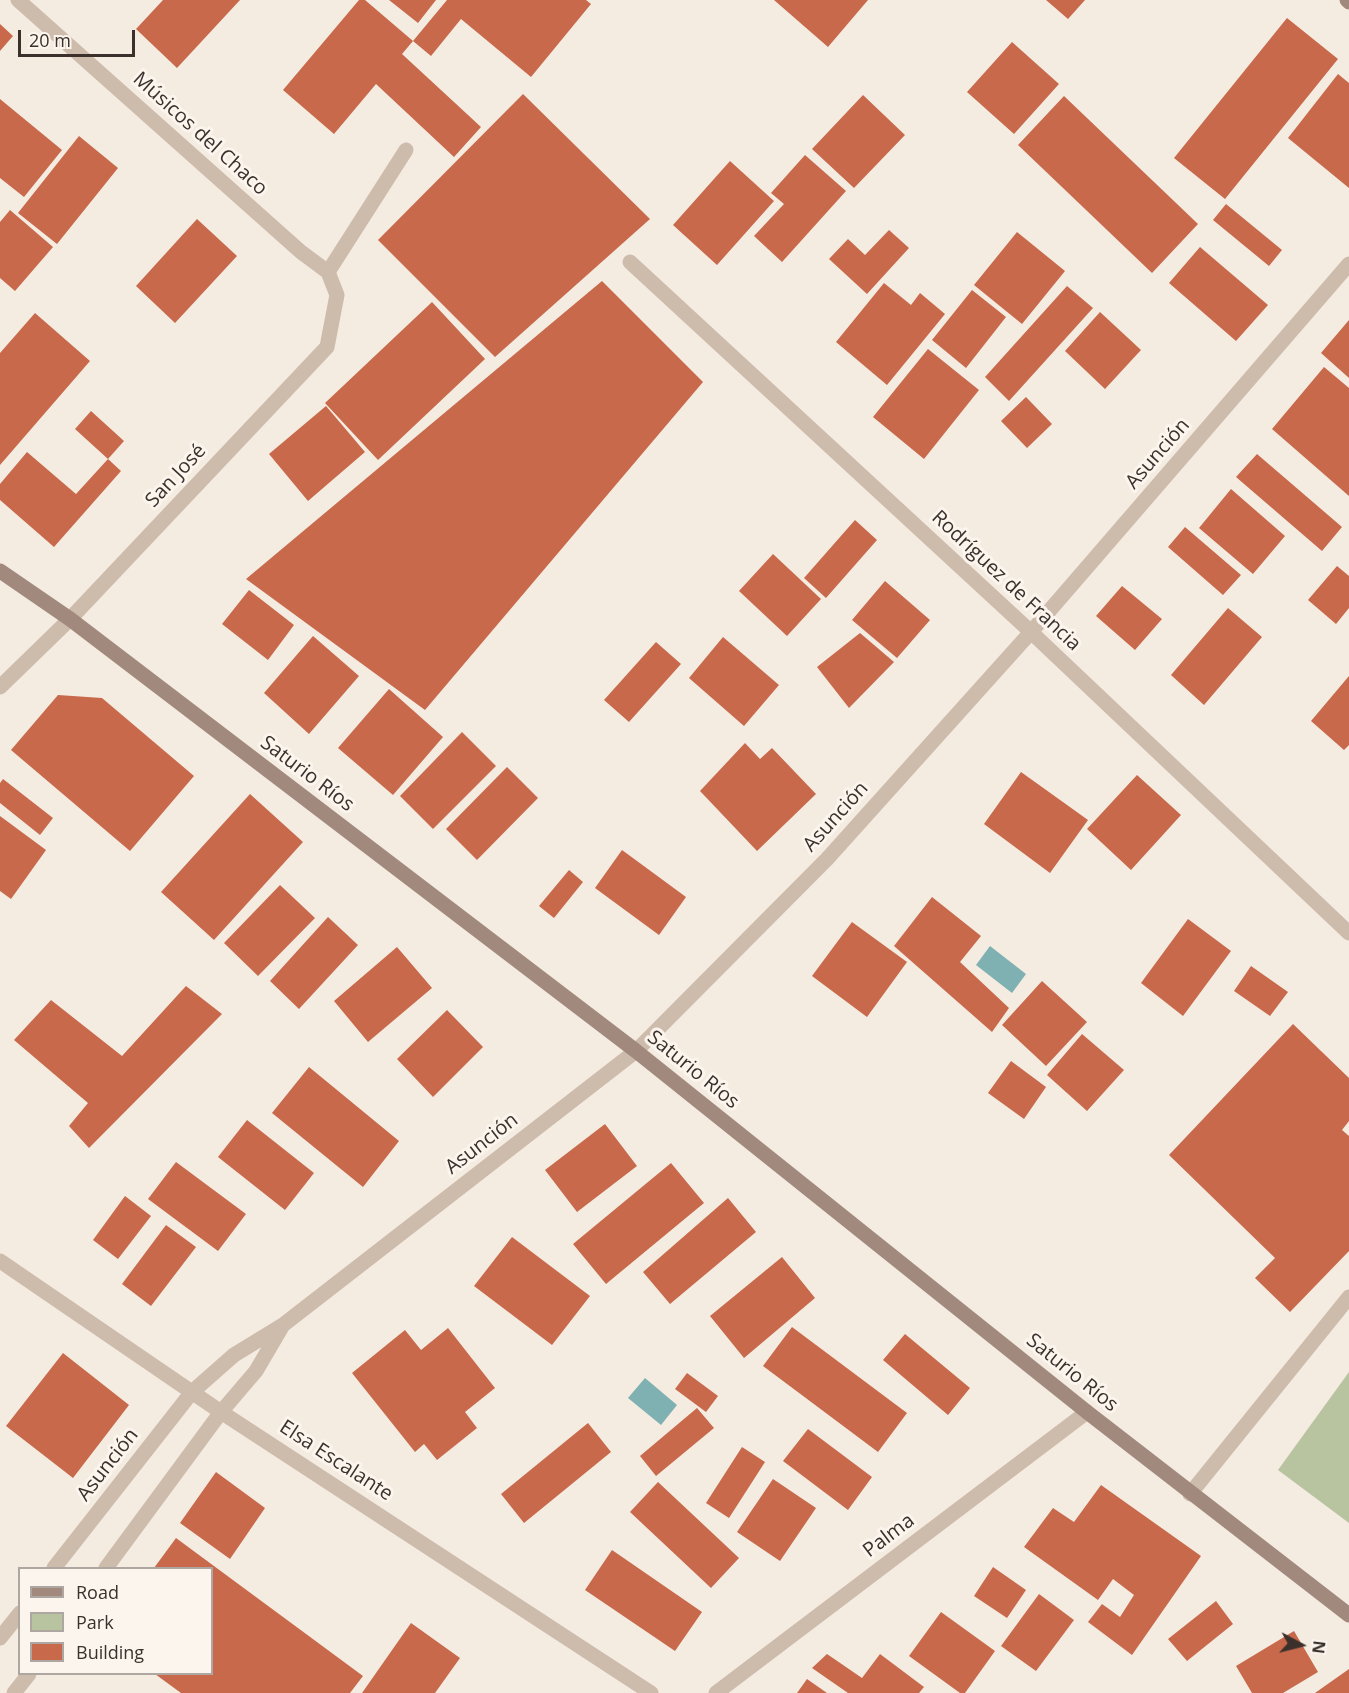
<!DOCTYPE html>
<html>
<head>
<meta charset="utf-8">
<style>
	body { margin:0 }
	#map { position:relative; width:1349px; height:1693px; overflow:hidden; background:#f4ebe1; font-family:"Open Sans",sans-serif }
	canvas { display:block }
	.legend { position:absolute; left:18px; top:1567px; width:195px; height:108px; box-sizing:border-box; background:#fbf5ee; border:2px solid #aea6a0; margin:0; padding:8px 10px; list-style:none; font-size:18px; color:#3b302b }
	.legend li { display:flex; align-items:center; gap:12px; height:30px }
	.legend b { width:30px; border:2px solid #aea6a0 }
	.north { position:absolute; left:1271px; top:1615px; width:60px; height:60px; -webkit-text-stroke:4px #fbf5ee; paint-order:stroke; rotate:97deg; font-size:16px; font-weight:700; line-height:24px; text-align:center; color:#3b302b }
	.north::after { content:''; display:block; margin:auto; width:21px; height:27px; background:#3b302b; clip-path:polygon(50% 0,100% 100%,50% 72%,0 100%) }
	.scale { position:absolute; left:18px; top:30px; width:117px; height:27px; box-sizing:border-box; border:3px solid #3b302b; border-top:0; padding-left:8px; font-size:18px; line-height:21px; white-space:nowrap; color:#3b302b; -webkit-text-stroke:4px #fbf5ee; paint-order:stroke }
</style>
</head>
<body>
<div id="map">
<canvas width="1349" height="1693"></canvas>
<ul class="legend">
<li><b style="height:8px;background:#a18a7d"></b>Road</li>
<li><b style="height:16px;background:#b8c4a0"></b>Park</li>
<li><b style="height:16px;background:#c8694b"></b>Building</li>
</ul>
<div class="north">N</div>
<div class="scale">20 m</div>
</div>
<script>
const g = document.querySelector('canvas').getContext('2d');
g.lineJoin = 'round';
function paint(path, color) { g.fillStyle = color; g.fill(path, 'evenodd'); }
function strokePath(path, color, width, dash) { g.strokeStyle = color; g.lineWidth = width; g.lineCap = dash ? 'butt' : 'round'; g.setLineDash(dash || []); g.stroke(path); }
function write(font, color, halo, rows, align = 'center') {
  g.font = font + ' "Open Sans",sans-serif'; g.lineWidth = 6; g.setLineDash([]); g.textBaseline = 'middle'; g.strokeStyle = halo; g.fillStyle = color; for (const [text, x, y, turn = 0] of rows) {
    g.save(); g.translate(x, y); g.rotate((+turn || 0) * Math.PI / 180); g.textAlign = isNaN(turn) ? turn : align; if (halo) g.strokeText(text, 0, 0); g.fillText(text, 0, 0); g.restore();
  }
}
paint(new Path2D(`
	M 1349,1372 L 1349,1523 L 1278,1470 Z`), '#b8c4a0');
paint(new Path2D(`
	M 990,946 L 1026,974 L 1012,993 L 976,965 Z
	M 645,1378 L 677,1405 L 661,1425 L 628,1398 Z`), '#7fb0b2');
paint(new Path2D(`
	M 163,0 L 240,0 L 177,68 L 136,29 Z
	M 359,0 L 365,0 L 413,41 L 402,54 L 481,127 L 454,157 L 376,84 L 334,134 L 283,90 Z
	M 389,0 L 436,0 L 418,23 Z
	M 447,0 L 586,0 L 591,4 L 531,77 L 461,19 L 431,56 L 413,41 Z
	M 774,0 L 868,0 L 828,47 Z
	M 1046,0 L 1085,0 L 1068,19 Z
	M 1287,18 L 1338,59 L 1225,199 L 1174,158 Z
	M 0,24 L 13,36 L 0,51 Z
	M 1012,42 L 1059,84 L 1014,134 L 967,92 Z
	M 1338,74 L 1349,83 L 1349,188 L 1288,138 Z
	M 523,94 L 650,219 L 495,357 L 378,240 Z
	M 863,95 L 905,135 L 854,188 L 812,149 Z
	M 1064,96 L 1198,224 L 1152,273 L 1018,145 Z
	M 0,99 L 62,150 L 24,197 L 0,178 Z
	M 79,136 L 118,168 L 57,244 L 18,213 Z
	M 805,155 L 846,191 L 782,262 L 754,236 L 784,204 L 771,193 Z
	M 730,161 L 774,201 L 717,265 L 673,225 Z
	M 1226,204 L 1282,250 L 1269,266 L 1213,220 Z
	M 10,210 L 53,247 L 15,291 L 0,278 L 0,222 Z
	M 197,219 L 237,256 L 175,323 L 136,286 Z
	M 889,230 L 909,248 L 867,294 L 829,259 L 848,239 L 865,255 Z
	M 1017,232 L 1065,271 L 1022,324 L 974,285 Z
	M 1200,247 L 1268,305 L 1236,341 L 1169,283 Z
	M 602,281 L 703,382 L 425,710 L 246,579 Z
	M 884,283 L 911,305 L 920,293 L 945,314 L 887,385 L 836,342 Z
	M 1067,286 L 1093,308 L 1009,401 L 985,377 Z
	M 972,290 L 1006,317 L 966,368 L 932,340 Z
	M 432,302 L 485,359 L 378,460 L 325,403 Z
	M 1100,312 L 1141,350 L 1105,389 L 1065,351 Z
	M 35,313 L 90,361 L 0,465 L 0,353 Z
	M 1349,320 L 1349,378 L 1321,353 Z
	M 928,349 L 979,390 L 924,459 L 873,417 Z
	M 1324,367 L 1349,388 L 1349,496 L 1272,429 Z
	M 1026,397 L 1052,424 L 1027,448 L 1001,421 Z
	M 326,406 L 365,452 L 308,501 L 269,454 Z
	M 91,411 L 124,441 L 108,459 L 75,429 Z
	M 27,452 L 76,494 L 108,459 L 121,471 L 54,547 L 0,500 L 0,484 Z
	M 1257,454 L 1342,527 L 1322,551 L 1236,477 Z
	M 1231,489 L 1285,536 L 1253,574 L 1199,528 Z
	M 855,520 L 877,540 L 826,598 L 804,578 Z
	M 1185,527 L 1241,575 L 1223,595 L 1168,547 Z
	M 773,554 L 821,599 L 787,636 L 739,591 Z
	M 1337,566 L 1349,576 L 1349,608 L 1336,624 L 1308,600 Z
	M 885,581 L 930,620 L 897,658 L 852,620 Z
	M 1122,586 L 1162,619 L 1135,650 L 1096,616 Z
	M 249,590 L 294,625 L 268,660 L 222,624 Z
	M 1228,608 L 1262,637 L 1204,705 L 1171,675 Z
	M 860,633 L 894,662 L 849,708 L 817,667 Z
	M 313,636 L 359,676 L 309,734 L 264,693 Z
	M 723,637 L 779,685 L 744,726 L 689,678 Z
	M 656,642 L 681,664 L 629,722 L 604,700 Z
	M 1349,676 L 1349,745 L 1344,750 L 1311,721 Z
	M 389,689 L 443,737 L 393,795 L 338,748 Z
	M 58,695 L 102,698 L 194,776 L 130,851 L 11,750 Z
	M 462,732 L 496,766 L 433,829 L 400,796 Z
	M 745,743 L 760,759 L 772,748 L 816,794 L 757,851 L 700,791 Z
	M 507,767 L 538,798 L 477,860 L 446,829 Z
	M 1021,772 L 1088,820 L 1050,873 L 984,824 Z
	M 1137,775 L 1181,815 L 1131,870 L 1087,829 Z
	M 3,779 L 53,818 L 40,835 L 0,803 L 0,783 Z
	M 250,794 L 303,842 L 214,940 L 161,892 Z
	M 0,816 L 46,850 L 11,899 L 0,891 Z
	M 622,850 L 686,897 L 659,935 L 595,888 Z
	M 569,870 L 583,882 L 554,918 L 539,906 Z
	M 280,885 L 315,918 L 258,976 L 224,943 Z
	M 932,897 L 981,936 L 960,962 L 1009,1008 L 992,1032 L 894,946 Z
	M 328,917 L 358,945 L 299,1009 L 270,981 Z
	M 1188,919 L 1231,951 L 1183,1016 L 1141,983 Z
	M 852,922 L 907,962 L 867,1017 L 812,976 Z
	M 397,947 L 432,988 L 368,1042 L 334,1001 Z
	M 1251,966 L 1288,992 L 1270,1016 L 1234,991 Z
	M 1042,981 L 1087,1022 L 1046,1066 L 1002,1025 Z
	M 186,986 L 222,1014 L 89,1148 L 69,1126 L 88,1103 L 14,1040 L 51,1000 L 122,1056 Z
	M 447,1010 L 483,1047 L 433,1097 L 397,1059 Z
	M 1293,1024 L 1349,1078 L 1349,1121 L 1342,1130 L 1349,1136 L 1349,1251 L 1290,1312 L 1255,1278 L 1275,1258 L 1169,1155 Z
	M 1082,1034 L 1124,1070 L 1087,1111 L 1047,1075 Z
	M 1011,1061 L 1046,1087 L 1024,1119 L 988,1093 Z
	M 309,1067 L 399,1141 L 363,1187 L 272,1113 Z
	M 247,1120 L 314,1173 L 285,1210 L 218,1157 Z
	M 605,1124 L 637,1166 L 577,1212 L 545,1170 Z
	M 176,1162 L 246,1214 L 218,1251 L 148,1199 Z
	M 671,1163 L 704,1203 L 606,1284 L 573,1244 Z
	M 125,1196 L 151,1216 L 118,1259 L 93,1240 Z
	M 728,1198 L 756,1232 L 670,1304 L 643,1272 Z
	M 166,1225 L 196,1247 L 151,1306 L 122,1284 Z
	M 512,1237 L 590,1296 L 552,1345 L 474,1286 Z
	M 782,1257 L 815,1298 L 744,1358 L 710,1316 Z
	M 792,1327 L 907,1413 L 878,1452 L 763,1366 Z
	M 448,1328 L 495,1388 L 465,1412 L 477,1428 L 437,1460 L 424,1444 L 415,1452 L 352,1373 L 405,1330 L 421,1350 Z
	M 905,1334 L 970,1388 L 948,1415 L 883,1360 Z
	M 63,1353 L 129,1405 L 73,1478 L 6,1426 Z
	M 687,1373 L 718,1396 L 706,1412 L 675,1389 Z
	M 697,1408 L 714,1428 L 656,1476 L 640,1456 Z
	M 588,1423 L 611,1452 L 524,1523 L 501,1494 Z
	M 808,1429 L 872,1477 L 848,1510 L 783,1461 Z
	M 742,1447 L 765,1462 L 729,1518 L 706,1503 Z
	M 216,1472 L 265,1508 L 230,1559 L 180,1523 Z
	M 773,1479 L 816,1508 L 780,1561 L 737,1532 Z
	M 658,1482 L 739,1558 L 711,1588 L 630,1512 Z
	M 1101,1485 L 1201,1556 L 1132,1655 L 1088,1622 L 1102,1604 L 1120,1617 L 1134,1595 L 1113,1579 L 1098,1600 L 1024,1547 L 1053,1508 L 1074,1522 Z
	M 176,1538 L 363,1676 L 350,1693 L 181,1693 L 155,1674 L 212,1674 L 212,1568 L 154,1568 Z
	M 612,1550 L 702,1612 L 675,1651 L 585,1590 Z
	M 993,1567 L 1026,1590 L 1007,1618 L 974,1596 Z
	M 1039,1594 L 1074,1620 L 1036,1671 L 1001,1646 Z
	M 1216,1601 L 1233,1624 L 1187,1661 L 1168,1639 Z
	M 941,1612 L 995,1651 L 965,1693 L 960,1693 L 909,1656 Z
	M 411,1623 L 460,1658 L 435,1693 L 362,1693 Z
	M 1294,1631 L 1318,1672 L 1283,1693 L 1252,1693 L 1236,1666 Z
	M 827,1654 L 862,1678 L 880,1654 L 924,1687 L 919,1693 L 848,1693 L 812,1668 Z
	M 1349,1669 L 1349,1693 L 1315,1693 Z
	M 807,1679 L 827,1693 L 797,1693 Z`), '#c8694b');
strokePath(new Path2D(`
	M 328,272 L 406,150`), '#cdbbac', 15);
strokePath(new Path2D(`
	M 630,262 L 1031,632 L 1349,933
	M 0,687 L 70,619 L 327,347 L 337,295 L 328,272 L 301,252 L 18,0
	M 0,1261 L 221,1412 L 651,1693
	M 1190,1494 L 1349,1297
	M 54,1568 L 192,1392 L 234,1355 L 283,1325 L 636,1051 L 827,859 L 1031,632 L 1349,264
	M 106,1568 L 221,1412 L 256,1371 L 283,1325
	M 0,1638 L 20,1613
	M 14,1693 L 29,1674
	M 716,1693 L 1087,1412`), '#cdbbac', 15);
strokePath(new Path2D(`
	M 1347,0 L 1349,2
	M 0,571 L 70,619 L 636,1051 L 1087,1412 L 1349,1615`), '#a18a7d', 15);
write('20px', '#3b302b', '#fbf5ee', [
	["Músicos del Chaco",200,134,42],
	["Asunción",1158,454,-49],
	["San José",176,476,-47],
	["Rodríguez de Francia",1006,581,43],
	["Saturio Ríos",307,774,37],
	["Asunción",836,817,-48],
	["Saturio Ríos",693,1070,39],
	["Asunción",482,1144,-38],
	["Saturio Ríos",1072,1373,39],
	["Elsa Escalante",336,1461,33],
	["Asunción",108,1465,-52],
	["Palma",889,1536,-37]
]);
</script>
</body>
</html>
